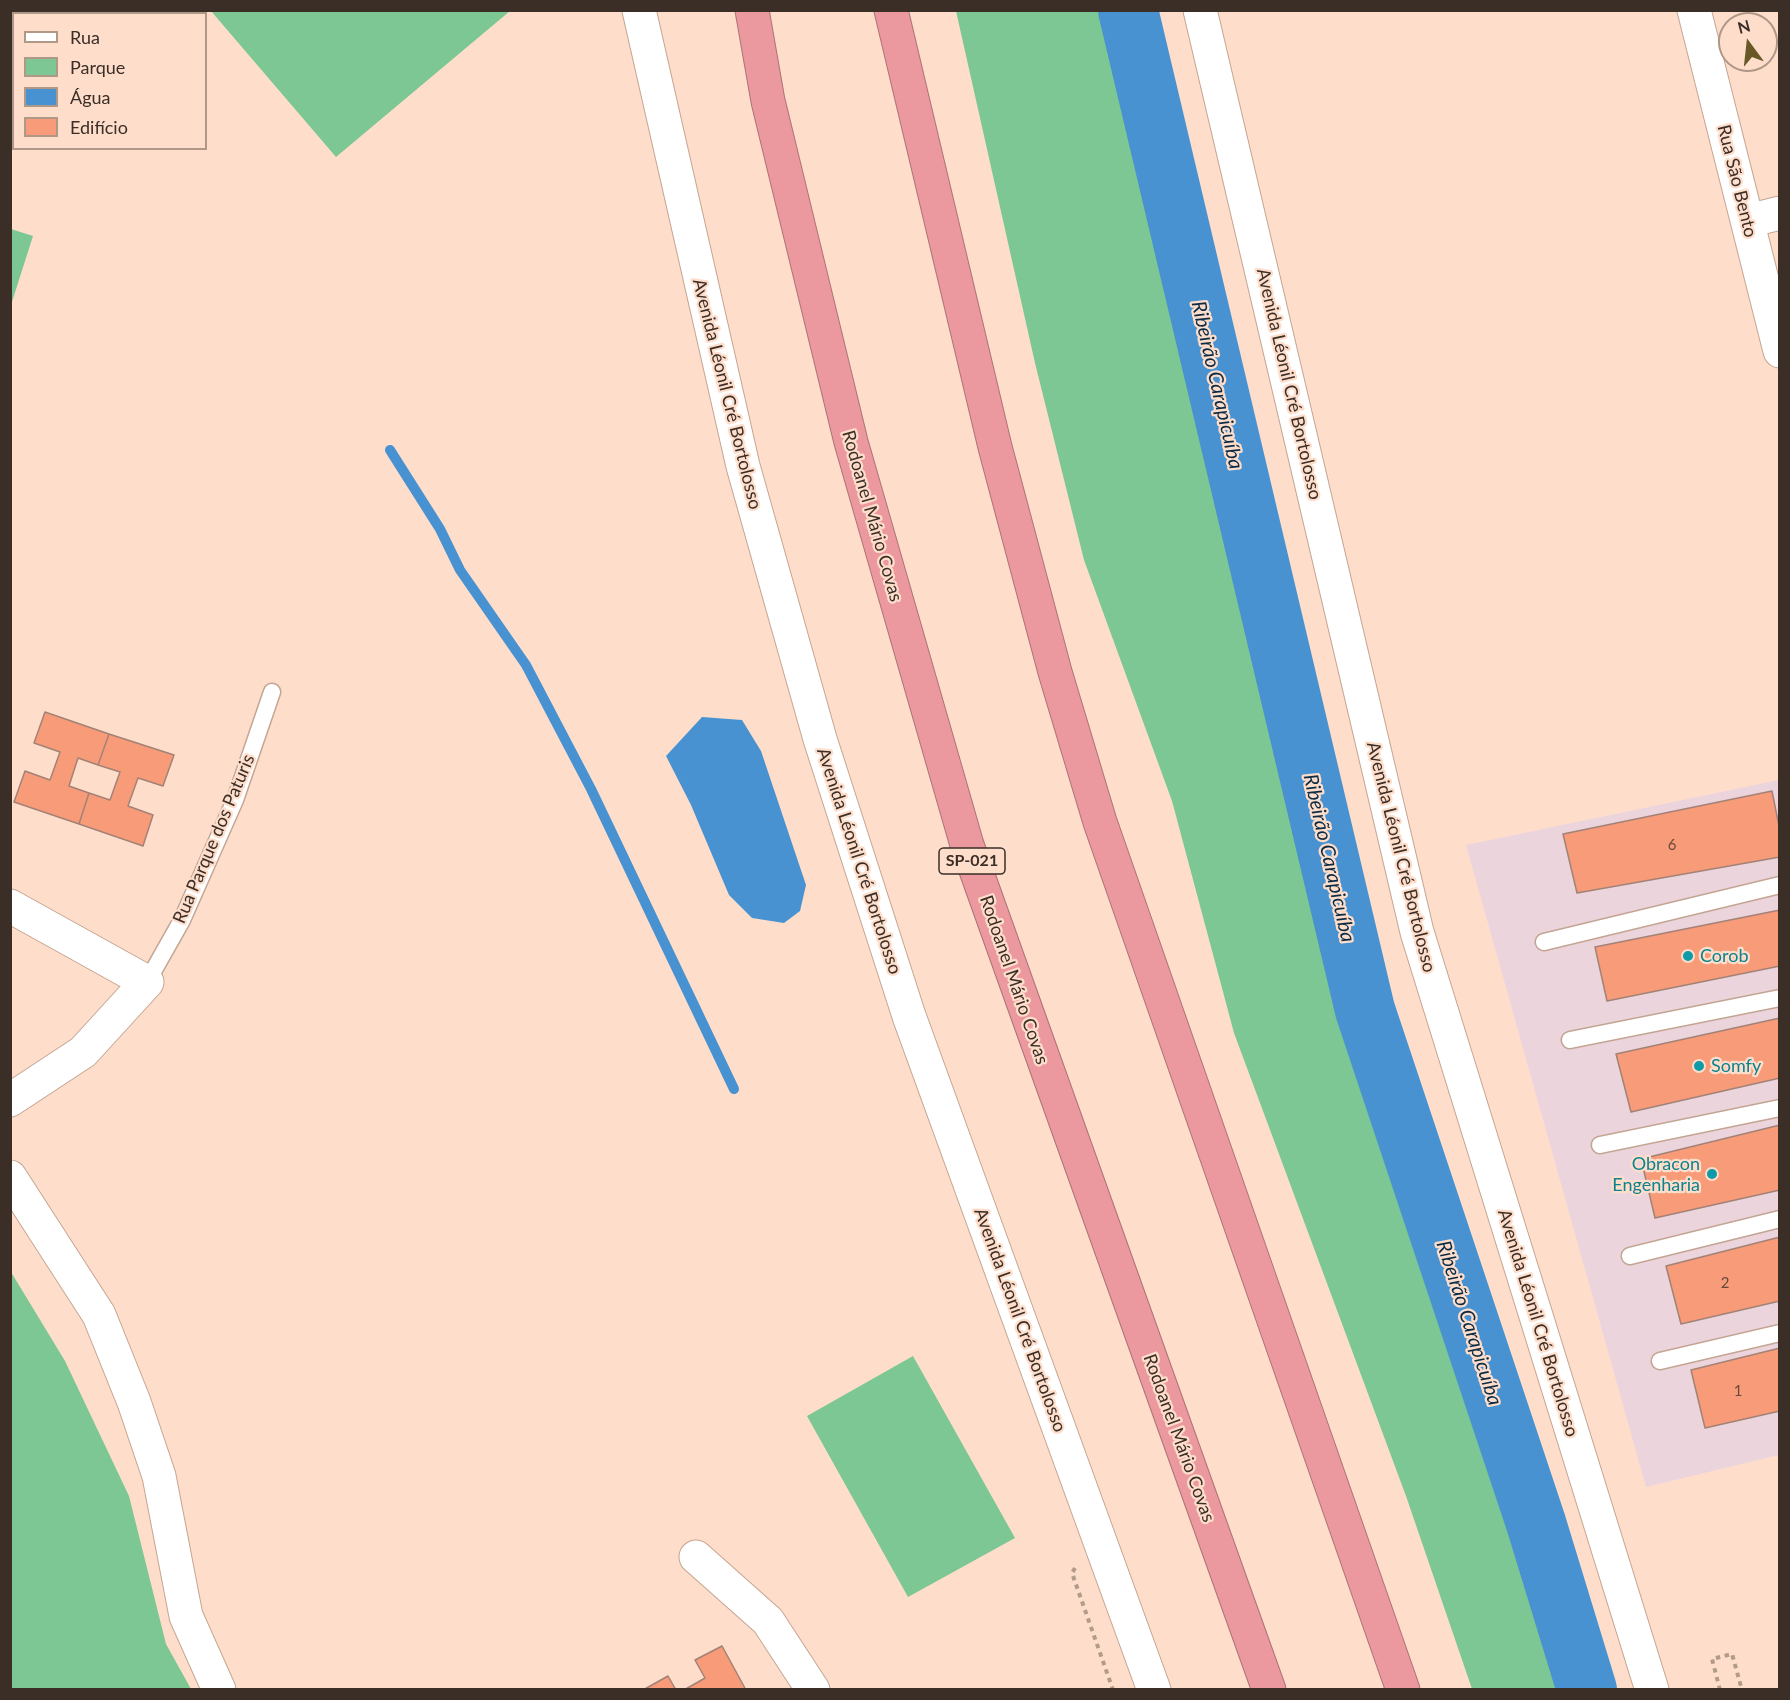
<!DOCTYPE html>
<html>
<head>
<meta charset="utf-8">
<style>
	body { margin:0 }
	#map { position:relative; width:1790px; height:1700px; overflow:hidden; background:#fedecb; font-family:Lato,sans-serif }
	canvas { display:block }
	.frame { position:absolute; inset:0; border:12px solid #3a2e27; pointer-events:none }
	.legend { position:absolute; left:12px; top:12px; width:195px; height:138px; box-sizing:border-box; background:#fedecb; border:2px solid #b09889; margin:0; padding:8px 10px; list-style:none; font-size:18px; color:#3a2e27 }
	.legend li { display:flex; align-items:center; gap:12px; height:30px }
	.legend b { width:30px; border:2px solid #b09889 }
	.north { position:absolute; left:1718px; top:12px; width:60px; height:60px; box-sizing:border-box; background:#fedecb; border:2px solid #b09889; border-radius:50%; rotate:345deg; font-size:16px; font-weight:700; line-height:24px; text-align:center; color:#3a2e27 }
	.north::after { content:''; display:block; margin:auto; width:21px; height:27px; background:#685826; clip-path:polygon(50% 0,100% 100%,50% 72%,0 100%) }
</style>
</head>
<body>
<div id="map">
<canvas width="1790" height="1700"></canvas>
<div class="frame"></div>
<ul class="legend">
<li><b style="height:8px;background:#fff"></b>Rua</li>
<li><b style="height:16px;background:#7cc793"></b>Parque</li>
<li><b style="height:16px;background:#4892d1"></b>Água</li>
<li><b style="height:16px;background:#f79b79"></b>Edifício</li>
</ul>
<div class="north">N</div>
</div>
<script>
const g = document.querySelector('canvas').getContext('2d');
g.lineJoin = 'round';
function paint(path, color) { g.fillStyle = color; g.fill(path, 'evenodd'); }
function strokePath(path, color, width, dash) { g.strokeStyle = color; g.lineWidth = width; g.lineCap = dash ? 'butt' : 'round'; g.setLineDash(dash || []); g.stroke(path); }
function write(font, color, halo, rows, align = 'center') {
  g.font = font + ' Lato,sans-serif'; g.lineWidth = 4.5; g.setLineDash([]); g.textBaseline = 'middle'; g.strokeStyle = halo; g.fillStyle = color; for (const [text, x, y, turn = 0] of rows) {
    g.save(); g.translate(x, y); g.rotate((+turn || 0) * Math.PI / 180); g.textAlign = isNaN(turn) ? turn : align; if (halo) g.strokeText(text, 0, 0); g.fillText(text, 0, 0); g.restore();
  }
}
paint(new Path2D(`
	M 1779,780 L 1779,1455 L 1646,1487 L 1466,845 Z`), '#ecd4dd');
paint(new Path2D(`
	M 211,11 L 510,11 L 336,157 Z
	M 956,11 L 1105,11 L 1209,437 L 1267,690 L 1498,1484 L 1565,1689 L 1472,1689 L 1406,1496 L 1234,1033 L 1172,801 L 1084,560 L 1035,363 Z
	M 11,229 L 33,236 L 11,305 L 10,229 Z
	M 11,1272 L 65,1361 L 129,1496 L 166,1644 L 191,1689 L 11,1689 Z
	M 913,1356 L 1015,1538 L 908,1597 L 807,1416 Z`), '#7cc793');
paint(new Path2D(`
	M 702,717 L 742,720 L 761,751 L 806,885 L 800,911 L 784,923 L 752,918 L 729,895 L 691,805 L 666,756 Z`), '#4892d1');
strokePath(new Path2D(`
	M 390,450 L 440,529 L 460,570 L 526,665 L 591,789 L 734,1089`), '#4892d1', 10);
strokePath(new Path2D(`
	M 1128,10 L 1365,1010 L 1536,1523 L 1587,1690`), '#4892d1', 60);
const building = new Path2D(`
	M 45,712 L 109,734 L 98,765 L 78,758 L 69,786 L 89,793 L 79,824 L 14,802 L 25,771 L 50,780 L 60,752 L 34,743 Z
	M 109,734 L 174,755 L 163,786 L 138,778 L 128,806 L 153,815 L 143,846 L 79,824 L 89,793 L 110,800 L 120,772 L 98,765 Z
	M 1772,791 L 1780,831 L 1780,857 L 1577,893 L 1563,834 Z
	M 1780,910 L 1780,966 L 1607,1001 L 1595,947 Z
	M 1780,1018 L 1780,1078 L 1631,1112 L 1616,1054 Z
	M 1780,1125 L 1780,1190 L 1655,1218 L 1641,1159 Z
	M 1780,1237 L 1780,1301 L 1681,1324 L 1666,1266 Z
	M 1780,1348 L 1780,1411 L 1705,1428 L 1691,1370 Z
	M 722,1646 L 746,1690 L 684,1690 L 705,1678 L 695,1660 Z
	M 668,1676 L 676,1690 L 643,1690 Z`);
paint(building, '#f79b79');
strokePath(building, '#a38276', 1.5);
const lane = new Path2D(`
	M 1544,942 L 1780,885
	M 147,982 L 182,920 L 235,800 L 272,692
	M 1570,1040 L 1780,998
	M 1600,1145 L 1780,1108
	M 1630,1256 L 1780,1219
	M 1660,1361 L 1780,1333`);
const street = new Path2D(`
	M 1694,10 L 1780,351
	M 1748,221 L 1780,213
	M 10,906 L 147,982 L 83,1052 L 10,1100
	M 10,1177 L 99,1315 L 134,1402 L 159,1476 L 186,1616 L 219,1690
	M 696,1557 L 768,1621 L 813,1690`);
const secondary = new Path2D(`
	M 639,10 L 743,466 L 820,739 L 909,1016 L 1154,1690
	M 1200,10 L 1417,932 L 1652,1690`);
const highway = new Path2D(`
	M 752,10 L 768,101 L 851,442 L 967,845 L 1269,1690
	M 891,10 L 995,447 L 1055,672 L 1100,822 L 1403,1690`);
strokePath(lane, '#c4a593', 19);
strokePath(street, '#c4a593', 35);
strokePath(secondary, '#c4a593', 35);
strokePath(highway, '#ad7375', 35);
strokePath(new Path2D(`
	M 1075,1568 L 1072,1573 L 1113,1690
	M 1720,1690 L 1712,1659 L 1732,1654 L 1742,1690`), '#b39b8c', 4, [4.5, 4.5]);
strokePath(lane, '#fff', 16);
strokePath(street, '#fff', 33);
strokePath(secondary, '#fff', 33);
strokePath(highway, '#eb989f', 33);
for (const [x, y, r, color] of [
	[1688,956,6,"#0f9aa8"],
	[1699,1066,6,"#0f9aa8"],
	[1712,1174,6,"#0f9aa8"]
]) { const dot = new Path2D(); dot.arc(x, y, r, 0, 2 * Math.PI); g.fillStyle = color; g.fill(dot); strokePath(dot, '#fedecb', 2); }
write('15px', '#69493c', null, [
	["6",1672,845],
	["2",1725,1283],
	["1",1738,1391]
]);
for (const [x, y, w] of [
	[972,861,66]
]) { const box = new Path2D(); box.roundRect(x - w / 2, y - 13, w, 26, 4.5); g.fillStyle = '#fedecb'; g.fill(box); strokePath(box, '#3a2e27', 1.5); }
write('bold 16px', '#3a2e27', null, [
	["SP-021",972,861]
]);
write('18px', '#3a2e27', '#fedecb', [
	["Rua São Bento",1737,181,76],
	["Avenida Léonil Cré Bortolosso",1289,384,77],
	["Avenida Léonil Cré Bortolosso",727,394,76],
	["Rodoanel Mário Covas",872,516,74],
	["Rua Parque dos Paturis",214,839,-67],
	["Avenida Léonil Cré Bortolosso",1401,857,76],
	["Avenida Léonil Cré Bortolosso",859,861,72],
	["Rodoanel Mário Covas",1014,980,71],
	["Avenida Léonil Cré Bortolosso",1020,1320,70],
	["Avenida Léonil Cré Bortolosso",1538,1323,73],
	["Rodoanel Mário Covas",1179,1438,70]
]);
write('18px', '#0d838f', '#fedecb', [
	["Corob",1700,956],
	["Somfy",1711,1066],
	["Obracon",1700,1164,"right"],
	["Engenharia",1700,1185,"right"]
], 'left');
write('italic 20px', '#0c2b45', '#fedecb', [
	["Ribeirão Carapicuíba",1217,385,77],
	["Ribeirão Carapicuíba",1329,858,77],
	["Ribeirão Carapicuíba",1469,1323,72]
]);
</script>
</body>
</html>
